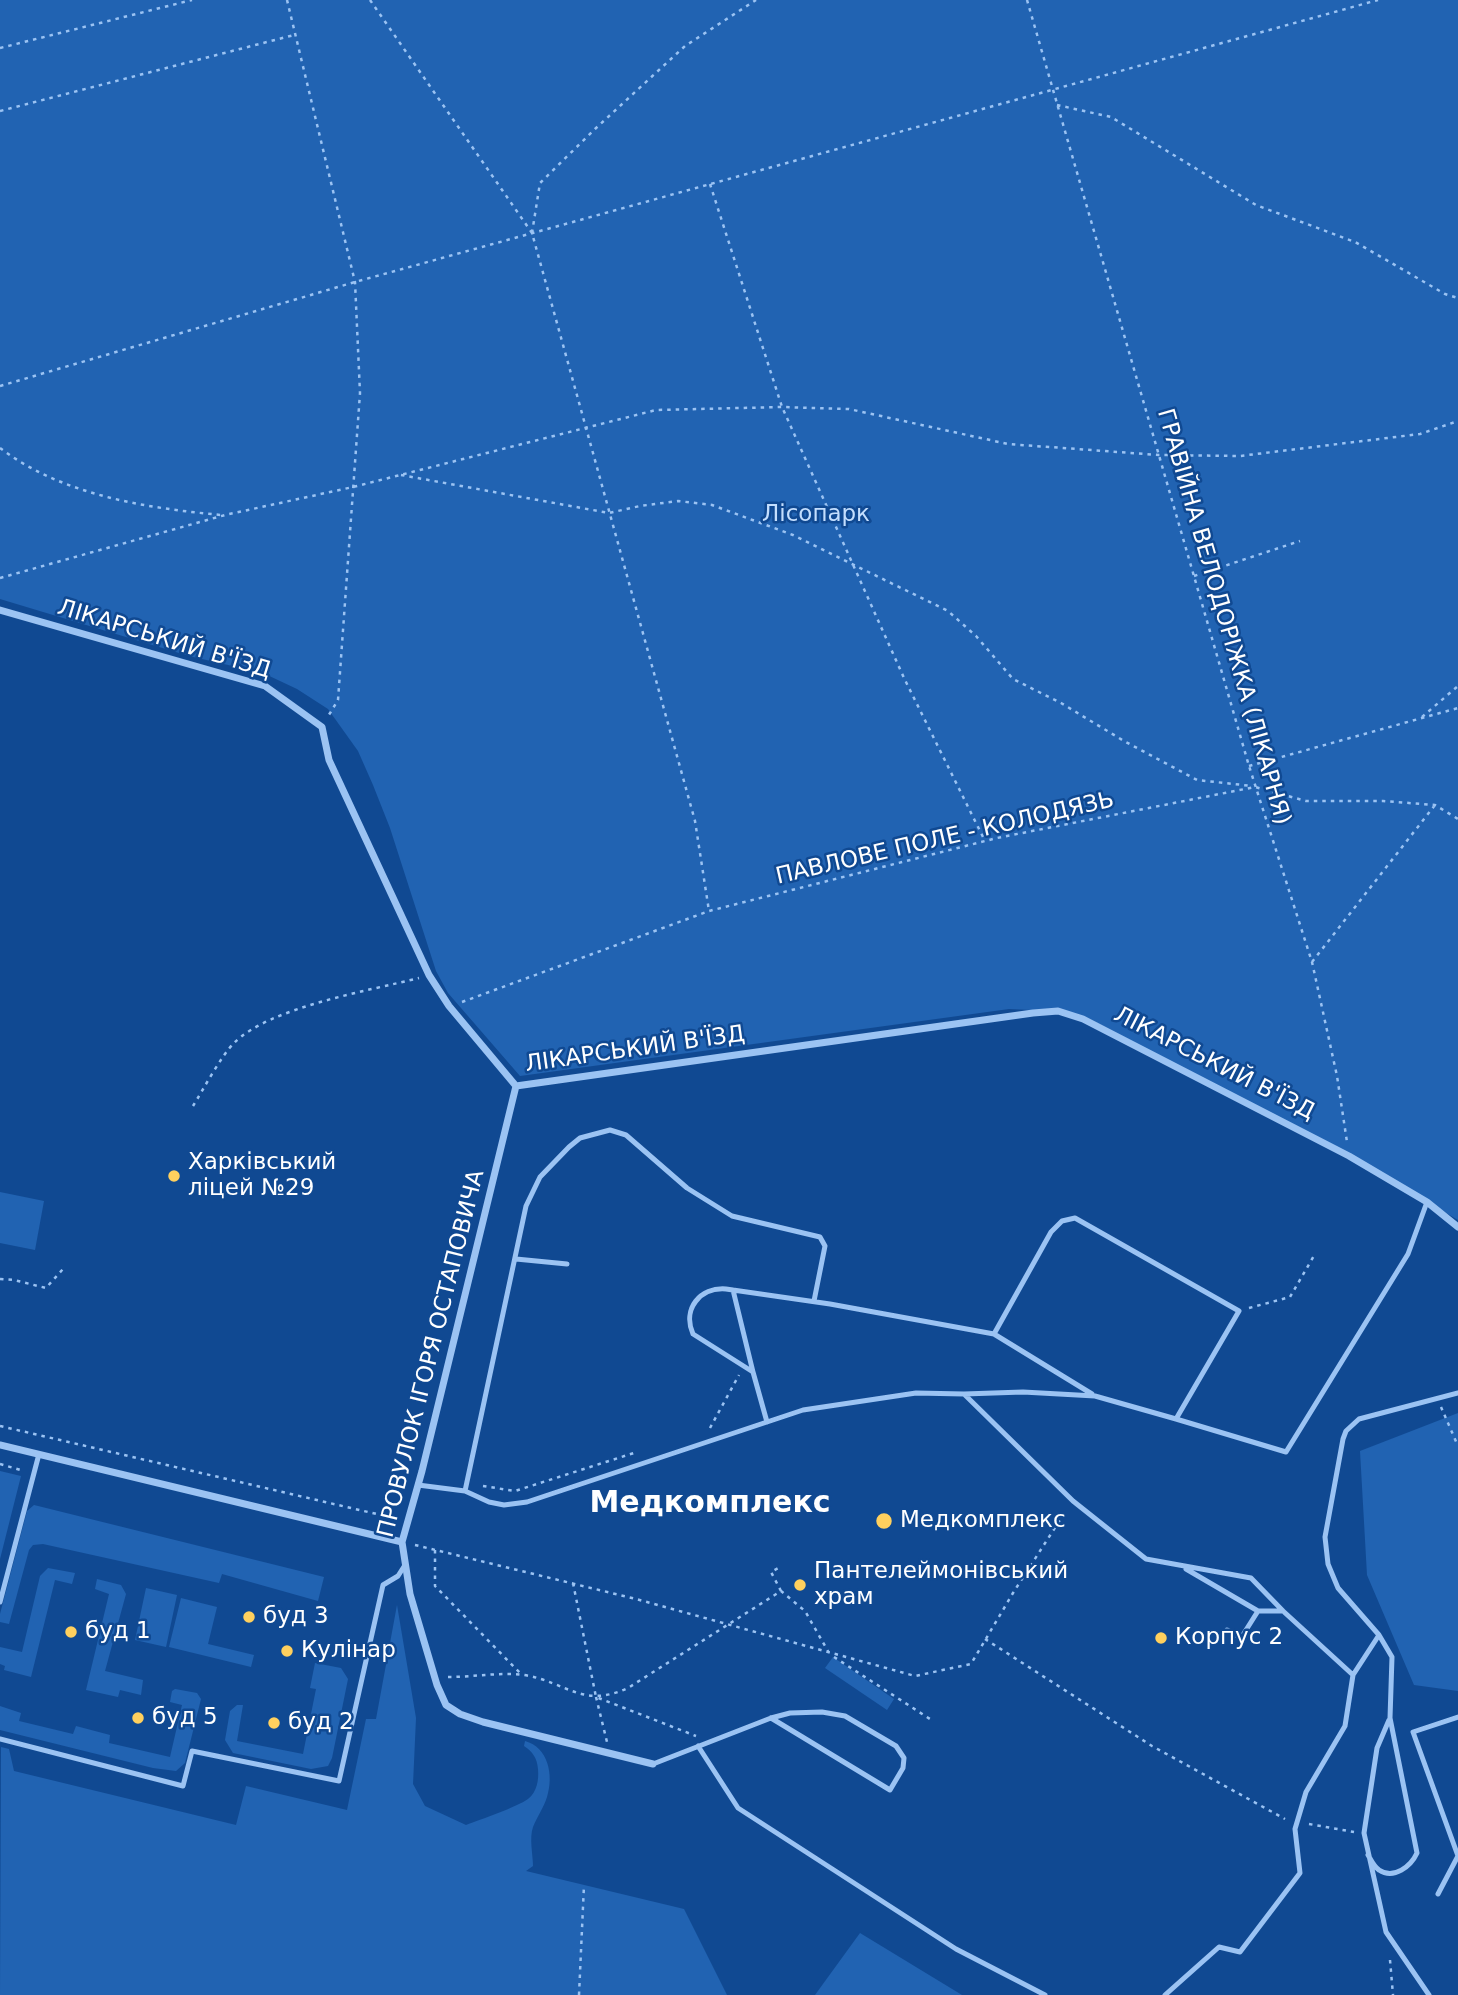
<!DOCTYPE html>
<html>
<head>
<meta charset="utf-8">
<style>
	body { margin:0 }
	canvas { display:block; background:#104992 }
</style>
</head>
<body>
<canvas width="1458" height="1995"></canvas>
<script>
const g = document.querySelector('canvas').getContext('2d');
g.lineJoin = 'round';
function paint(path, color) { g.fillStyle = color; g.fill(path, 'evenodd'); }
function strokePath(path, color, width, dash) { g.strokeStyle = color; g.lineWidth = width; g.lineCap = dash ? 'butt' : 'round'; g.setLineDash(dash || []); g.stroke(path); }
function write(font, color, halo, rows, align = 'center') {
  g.font = font + ' "DejaVu Sans",sans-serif'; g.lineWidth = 5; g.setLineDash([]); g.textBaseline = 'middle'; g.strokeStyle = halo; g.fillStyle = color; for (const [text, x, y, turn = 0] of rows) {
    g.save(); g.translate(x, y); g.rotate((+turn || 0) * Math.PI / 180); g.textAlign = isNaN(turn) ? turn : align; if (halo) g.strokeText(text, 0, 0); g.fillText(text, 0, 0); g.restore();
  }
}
paint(new Path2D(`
	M 0,0 L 1458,0 L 1458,1220 L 1349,1156 L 1088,1018 L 1054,1011 L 1009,1009 L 520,1076 L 448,993 L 436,971 L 390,828 L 373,785 L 358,751 L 328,709 L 297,689 L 263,673 L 189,656 L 0,599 Z
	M 0,1192 L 44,1201 L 35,1250 L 0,1243 Z
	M 1458,1413 L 1458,1691 L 1414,1685 L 1367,1575 L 1360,1451 Z
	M 0,1471 L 21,1476 L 0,1559 Z
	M 34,1505 L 324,1577 L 318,1601 L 222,1574 L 219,1583 L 43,1544 L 33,1545 L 29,1550 L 9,1624 L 0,1622 L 0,1614 L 27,1511 Z
	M 48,1568 L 75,1573 L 72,1584 L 55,1580 L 31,1677 L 4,1670 L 5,1666 L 0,1664 L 0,1647 L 22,1652 L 40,1576 Z
	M 97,1579 L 121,1585 L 126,1594 L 105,1671 L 143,1680 L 141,1695 L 120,1690 L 118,1697 L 86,1690 L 109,1594 L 95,1589 Z
	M 146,1588 L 177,1595 L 166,1647 L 135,1640 Z
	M 181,1598 L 217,1607 L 208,1644 L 254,1655 L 251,1667 L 169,1647 Z
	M 397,1605 L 416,1718 L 413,1784 L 425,1806 L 466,1825 C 482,1819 517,1807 528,1799 C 537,1792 539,1780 538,1769 C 537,1758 533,1752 524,1746 L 525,1741 C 548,1747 554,1775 547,1797 C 544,1807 537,1817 533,1827 C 529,1838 533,1855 533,1866 L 526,1871 L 684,1909 L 727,1995 L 0,1995 L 1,1747 L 9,1749 L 14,1771 L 236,1825 L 246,1786 L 347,1810 L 366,1719 L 376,1719 Z
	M 833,1657 L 894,1699 L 887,1710 L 825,1668 Z
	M 315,1663 L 341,1668 L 348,1679 L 332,1758 L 328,1766 L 311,1769 L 233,1753 L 225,1740 L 230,1711 L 237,1705 L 243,1705 L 237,1741 L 303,1754 L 316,1689 L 310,1688 Z
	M 175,1689 L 197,1693 L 201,1699 L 185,1763 L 176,1771 L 153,1768 L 0,1730 L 0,1706 L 21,1713 L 19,1721 L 73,1734 L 76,1726 L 110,1735 L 109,1743 L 170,1757 L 182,1705 L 170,1702 L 172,1691 Z
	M 860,1933 L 962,1995 L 815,1995 Z`), '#2163b2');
strokePath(new Path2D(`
	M 287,0 L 355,282 L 360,393 L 338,700 L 327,718
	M 370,0 L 532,233 L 695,821 L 709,911
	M 1027,0 L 1249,766 L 1312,962 L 1337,1076 L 1347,1142
	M 0,48 L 192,0
	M 1057,105 L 1111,117 L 1256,205 L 1355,242 L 1445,294 L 1458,298
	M 0,111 L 294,35
	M 710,184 L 782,407 L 904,678 L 985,841
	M 532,233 L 540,183 L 595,129 L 685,46 L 756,0
	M 0,386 L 355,282 L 1378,0
	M 0,448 C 62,495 145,508 221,515
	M 401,475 L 609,513 L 640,506 L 678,501 L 712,505 L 793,535 L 948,611 L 976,636 L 1013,679 L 1061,703 L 1124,741 L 1197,780 L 1252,786
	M 1194,576 L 1300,541
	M 0,578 L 225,515 L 353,487 L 656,410 L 782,407 L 849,409 L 1008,444 L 1159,455 L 1240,456 L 1420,434 L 1458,421
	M 1422,717 L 1458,686
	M 1249,766 L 1458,708
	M 1312,962 L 1435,805
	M 462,1002 L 709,911 L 997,838 L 1255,787 L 1306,801 L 1383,801 L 1435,805 L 1458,819
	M 193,1106 C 203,1090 221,1056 234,1043 C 270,1007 368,991 419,978
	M 0,1279 L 14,1280 L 46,1288 L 63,1269
	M 1249,1308 L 1290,1297 L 1315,1254
	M 1441,1407 L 1458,1446
	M 0,1426 L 398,1519
	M 710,1428 L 739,1375
	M 0,1464 L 24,1471
	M 483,1486 L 515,1491 L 637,1452
	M 415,1545 L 636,1599 L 915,1676 L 971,1664 L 1013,1593 L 1067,1509
	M 435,1550 L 435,1586 L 520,1673
	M 573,1583 L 596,1697 L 696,1736
	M 781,1591 L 771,1572 L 782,1566
	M 985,1639 L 1152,1746 L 1285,1819
	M 834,1657 L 930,1719
	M 448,1677 C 473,1677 500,1672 524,1675 C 567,1682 582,1709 628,1688 L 781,1591 L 805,1611 L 829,1653
	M 596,1697 L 607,1742
	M 1309,1824 L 1354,1832
	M 1390,1960 L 1393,1995
	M 579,1995 L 584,1885`), '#9bc3f3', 2.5, [3.5, 5]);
strokePath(new Path2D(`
	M 516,1259 L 567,1264
	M 733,1290 L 753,1372
	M 964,1394 L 1023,1392 L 1095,1396 L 1176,1419 L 1239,1311 L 1075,1218 L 1062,1221 L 1051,1232 L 994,1334
	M 1176,1419 L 1286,1452 L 1408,1254 L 1427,1202
	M 767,1422 L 753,1372 L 693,1334 C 682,1309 700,1287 726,1289 L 830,1304 L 994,1334 L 1092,1394
	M 418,1485 L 465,1491 L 489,1502 L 504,1505 L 527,1502 L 803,1410 L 916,1393 L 964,1394 L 1073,1501 L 1146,1559 L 1251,1578 L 1283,1611
	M 465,1491 L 526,1206 L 540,1177 L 569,1147 L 580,1138 L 610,1130 L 626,1135 L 687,1188 L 732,1216 L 820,1237 L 825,1246 L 814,1301
	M 1186,1569 L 1258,1611 L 1283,1611 L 1353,1675
	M 0,1602 L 39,1454
	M 1227,1630 L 1241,1638 L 1258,1611
	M 1389,1720 L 1377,1748 L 1364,1833 L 1386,1932 L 1429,1995
	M 0,1739 L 183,1786 L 192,1751 L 339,1781 L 383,1585 L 398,1576 L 405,1565
	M 698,1746 L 738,1808 L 956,1949 L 1045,1995
	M 653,1764 L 771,1718 L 790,1713 L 822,1712 L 845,1716 L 896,1746 L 904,1758 L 903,1768 L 890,1790 L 771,1718
	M 1368,1855 C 1371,1860 1374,1867 1379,1870 C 1394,1880 1411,1866 1417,1853 L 1390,1718 L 1392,1657 L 1379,1635 L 1338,1588 L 1328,1564 L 1325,1537 L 1343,1439 L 1346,1431 L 1359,1419 L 1458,1393
	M 1458,1856 L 1413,1732 L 1458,1717
	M 1438,1894 L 1458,1856
	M 1165,1995 L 1219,1947 L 1240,1952 L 1300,1873 L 1295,1829 L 1306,1792 L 1345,1726 L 1353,1675 L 1379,1635`), '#9bc3f3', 5);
strokePath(new Path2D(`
	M 0,610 L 265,686 L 322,727 L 329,760 L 429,975 L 449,1006 L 516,1086
	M 516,1086 L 1033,1013 L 1058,1011 L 1083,1019 L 1349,1156 L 1427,1202 L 1458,1227
	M 516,1086 L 422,1471 L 402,1542 L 410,1594 L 437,1685 L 446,1705 L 460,1714 L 483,1722 L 653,1764
	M 0,1445 L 402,1542`), '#9bc3f3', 7);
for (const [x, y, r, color] of [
	[174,1176,7,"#ffd05e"],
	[884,1521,9,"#ffd05e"],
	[800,1585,7,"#ffd05e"],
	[249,1617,7,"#ffd05e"],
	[71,1632,7,"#ffd05e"],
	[1161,1638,7,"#ffd05e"],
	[287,1651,7,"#ffd05e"],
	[138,1718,7,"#ffd05e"],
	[274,1723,7,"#ffd05e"]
]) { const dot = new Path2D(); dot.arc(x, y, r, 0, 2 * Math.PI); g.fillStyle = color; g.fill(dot); strokePath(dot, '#104992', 2.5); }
write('23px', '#c3defe', '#104992', [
	["Лісопарк",816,515]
]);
write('23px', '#fff', '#104992', [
	["ГРАВІЙНА ВЕЛОДОРІЖКА (ЛІКАРНЯ)",1223,617,74],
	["ЛІКАРСЬКИЙ В'ЇЗД",164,640,17],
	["ПАВЛОВЕ ПОЛЕ - КОЛОДЯЗЬ",945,839,-13],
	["ЛІКАРСЬКИЙ В'ЇЗД",635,1050,-8],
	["ЛІКАРСЬКИЙ В'ЇЗД",1214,1064,27],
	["ПРОВУЛОК ІГОРЯ ОСТАПОВИЧА",432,1354,-76]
]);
write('23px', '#fff', '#104992', [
	["Харківський",188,1163],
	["ліцей №29",188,1189],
	["Медкомплекс",900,1521],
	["Пантелеймонівський",814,1572],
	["храм",814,1598],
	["буд 3",263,1617],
	["буд 1",85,1632],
	["Корпус 2",1175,1638],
	["Кулінар",301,1651],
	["буд 5",152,1718],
	["буд 2",288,1723]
], 'left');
write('bold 30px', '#fff', '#104992', [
	["Медкомплекс",710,1504]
]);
</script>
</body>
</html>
